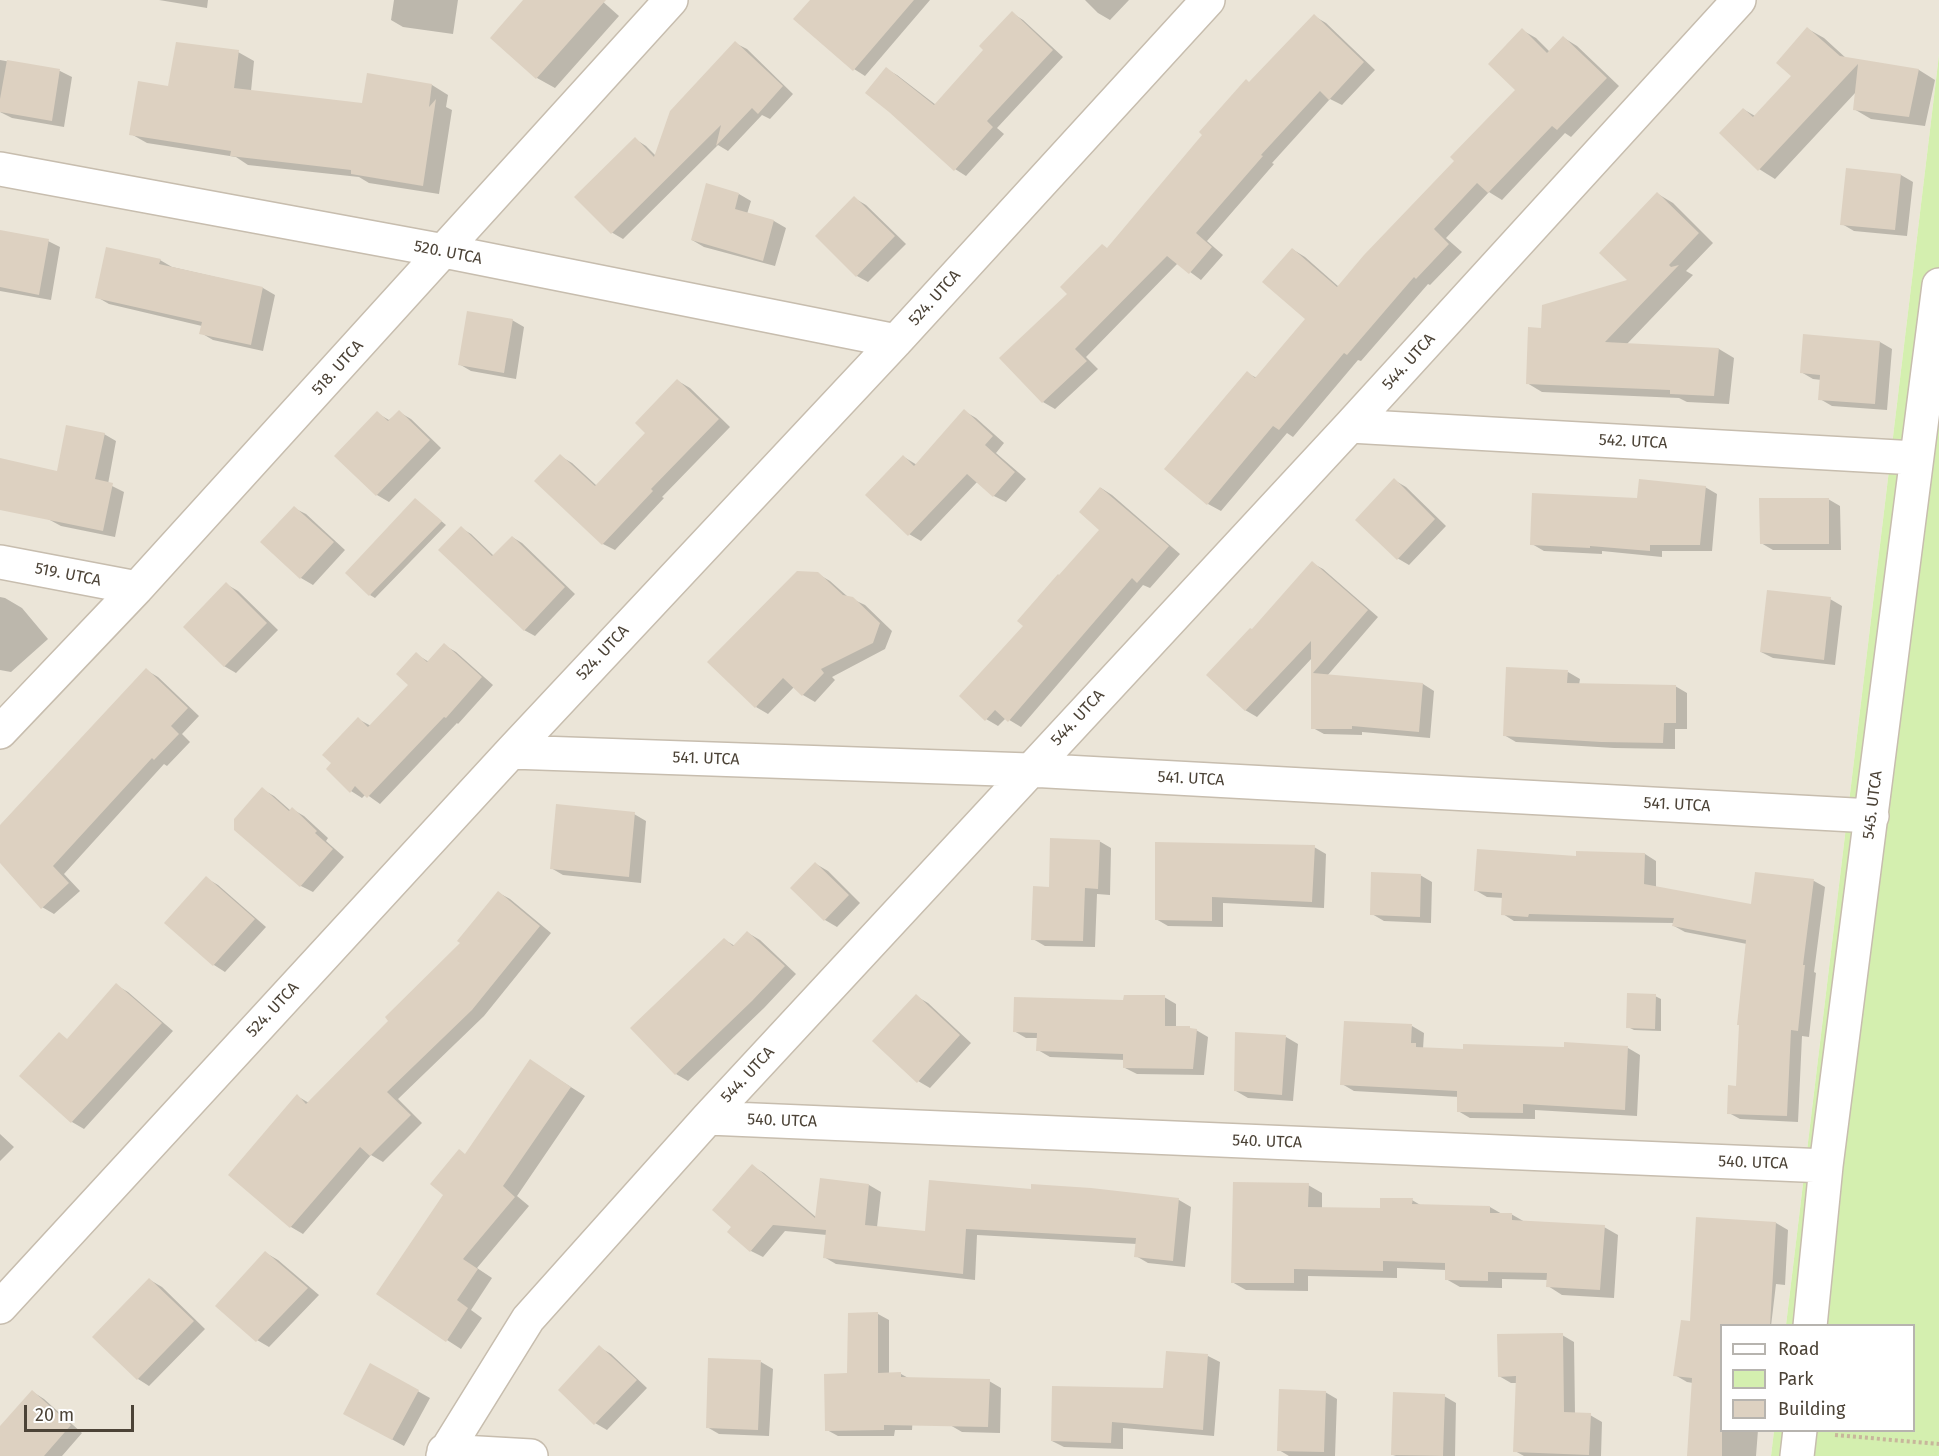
<!DOCTYPE html>
<html>
<head>
<meta charset="utf-8">
<style>
	body { margin:0 }
	#map { position:relative; width:1939px; height:1456px; overflow:hidden; background:#f7f3ea; font-family:"Fira Sans",sans-serif }
	canvas { display:block }
	.legend { position:absolute; left:1720px; top:1324px; width:195px; height:108px; box-sizing:border-box; background:#fff; border:2px solid #b7b4af; margin:0; padding:8px 10px; list-style:none; font-size:18px; color:#4c4337 }
	.legend li { display:flex; align-items:center; gap:12px; height:30px }
	.legend b { width:30px; border:2px solid #b7b4af }
	.scale { position:absolute; left:24px; top:1405px; width:110px; height:27px; box-sizing:border-box; border:3px solid #4c4337; border-top:0; padding-left:8px; font-size:18px; line-height:21px; white-space:nowrap; color:#4c4337; -webkit-text-stroke:4px #fff; paint-order:stroke }
</style>
</head>
<body>
<div id="map">
<canvas width="1939" height="1456"></canvas>
<ul class="legend">
<li><b style="height:8px;background:#fff"></b>Road</li>
<li><b style="height:16px;background:#d4efaf"></b>Park</li>
<li><b style="height:16px;background:#ddd1c1"></b>Building</li>
</ul>
<div class="scale">20 m</div>
</div>
<script>
const g = document.querySelector('canvas').getContext('2d');
g.lineJoin = 'round';
function paint(path, color) { g.fillStyle = color; g.fill(path, 'evenodd'); }
function strokePath(path, color, width, dash) { g.strokeStyle = color; g.lineWidth = width; g.lineCap = dash ? 'butt' : 'round'; g.setLineDash(dash || []); g.stroke(path); }
function write(font, color, halo, rows, align = 'center') {
  g.font = font + ' "Fira Sans",sans-serif'; g.lineWidth = 4.5; g.setLineDash([]); g.textBaseline = 'middle'; g.strokeStyle = halo; g.fillStyle = color; for (const [text, x, y, turn = 0] of rows) {
    g.save(); g.translate(x, y); g.rotate((+turn || 0) * Math.PI / 180); g.textAlign = isNaN(turn) ? turn : align; if (halo) g.strokeText(text, 0, 0); g.fillText(text, 0, 0); g.restore();
  }
}
paint(new Path2D(`
	M 0,0 L 1939,0 L 1939,55 L 1786,1325 L 1722,1326 L 1722,1430 L 1774,1431 L 1771,1456 L 0,1456 Z`), '#ebe5d8');
paint(new Path2D(`
	M 1939,55 L 1939,1456 L 1771,1456 L 1774,1431 L 1914,1430 L 1914,1326 L 1786,1325 Z`), '#d4efaf');
paint(new Path2D(`
	M 159,0 L 208,0 L 207,8 Z
	M 394,0 L 458,0 L 453,34 L 403,27 L 391,20 Z
	M 525,0 L 601,0 L 619,16 L 555,88 L 537,78 Z
	M 812,0 L 930,0 L 865,76 L 854,69 Z
	M 1085,0 L 1129,0 L 1110,20 L 1098,13 Z
	M 1012,13 L 1023,20 L 1063,57 L 997,128 L 1004,134 L 966,176 L 955,169 L 890,111 L 886,69 L 897,75 L 936,105 L 985,50 Z
	M 1314,16 L 1326,23 L 1375,70 L 1342,105 L 1330,99 L 1272,163 L 1274,164 L 1207,241 L 1223,255 L 1201,280 L 1178,263 L 1086,357 L 1098,369 L 1055,409 L 1043,402 L 1069,294 Z
	M 1808,29 L 1824,38 L 1847,59 L 1919,70 L 1935,80 L 1925,126 L 1871,119 L 1854,109 L 1856,92 L 1775,179 L 1759,169 L 1743,109 L 1755,116 L 1793,76 Z
	M 1522,30 L 1536,38 L 1550,52 L 1564,38 L 1577,46 L 1619,86 L 1571,137 L 1565,133 L 1502,200 L 1489,192 L 1446,238 L 1462,252 L 1430,285 L 1428,284 L 1361,361 L 1358,360 L 1293,437 L 1287,433 L 1221,511 L 1208,504 L 1247,373 L 1257,378 L 1307,319 L 1292,249 L 1305,257 L 1339,287 L 1456,161 L 1517,90 Z
	M 735,43 L 747,49 L 793,94 L 770,119 L 762,115 L 728,151 L 718,145 L 623,239 L 611,232 L 635,139 L 646,146 L 656,156 Z
	M 238,52 L 254,61 L 251,91 L 363,104 L 368,75 L 432,85 L 448,95 L 446,107 L 452,110 L 439,194 L 369,183 L 359,177 L 248,165 L 236,157 L 147,143 L 131,134 Z
	M 0,60 L 60,71 L 72,77 L 64,127 L 12,118 L 0,112 Z
	M 1848,170 L 1901,175 L 1913,182 L 1907,236 L 1854,231 L 1842,224 Z
	M 739,194 L 751,201 L 747,214 L 774,221 L 786,228 L 775,266 L 704,247 L 692,240 Z
	M 1658,194 L 1673,203 L 1713,243 L 1686,271 L 1693,275 L 1626,345 L 1719,349 L 1734,358 L 1729,404 L 1687,402 L 1679,398 L 1542,392 L 1527,383 L 1543,329 L 1630,281 Z
	M 854,198 L 866,205 L 906,244 L 868,282 L 857,276 Z
	M 0,232 L 48,241 L 60,247 L 51,300 L 0,291 Z
	M 160,260 L 172,267 L 263,288 L 275,295 L 263,351 L 213,340 L 201,333 L 202,326 L 109,304 L 97,297 Z
	M 512,320 L 524,327 L 516,379 L 471,371 L 459,364 Z
	M 1880,342 L 1892,349 L 1887,410 L 1832,406 L 1820,399 L 1822,380 L 1813,379 L 1801,372 Z
	M 678,381 L 690,388 L 730,427 L 662,497 L 664,498 L 615,550 L 603,544 L 560,456 L 572,463 L 597,486 L 648,433 Z
	M 964,411 L 976,418 L 1004,443 L 996,453 L 1026,479 L 1006,502 L 994,496 L 978,481 L 921,541 L 909,534 L 904,457 L 917,465 Z
	M 399,412 L 411,419 L 441,448 L 389,502 L 377,495 L 377,413 L 389,420 Z
	M 104,434 L 116,441 L 108,484 L 124,492 L 115,537 L 61,526 L 48,519 L 0,507 L 0,460 L 58,473 Z
	M 1394,480 L 1406,487 L 1446,526 L 1409,565 L 1397,558 Z
	M 1705,487 L 1717,494 L 1712,551 L 1662,551 L 1662,557 L 1602,551 L 1602,554 L 1544,551 L 1532,544 L 1638,500 Z
	M 1101,488 L 1112,495 L 1180,554 L 1150,588 L 1143,585 L 1021,727 L 1006,718 L 998,726 L 986,719 L 1025,626 L 1060,577 L 1101,530 Z
	M 1828,499 L 1840,506 L 1841,550 L 1773,550 L 1761,543 Z
	M 416,500 L 446,525 L 375,598 L 370,595 Z
	M 294,508 L 306,514 L 345,550 L 313,585 L 301,578 L 262,542 Z
	M 461,528 L 471,534 L 494,556 L 512,537 L 522,543 L 575,594 L 535,636 L 524,630 Z
	M 1312,563 L 1323,569 L 1378,617 L 1327,676 L 1423,684 L 1434,691 L 1430,738 L 1362,732 L 1362,735 L 1324,734 L 1313,728 L 1312,658 L 1257,717 L 1245,710 L 1252,631 Z
	M 818,574 L 830,581 L 848,597 L 865,605 L 892,631 L 885,649 L 832,677 L 835,680 L 815,702 L 803,695 L 794,687 L 768,714 L 756,707 Z
	M 226,584 L 238,591 L 278,630 L 236,673 L 224,666 Z
	M 0,597 L 5,598 L 22,608 L 48,639 L 11,672 L 0,670 Z
	M 1830,599 L 1842,606 L 1835,665 L 1773,658 L 1761,652 Z
	M 444,645 L 456,652 L 493,685 L 458,724 L 457,723 L 380,804 L 366,794 L 362,798 L 351,791 L 333,763 L 358,719 L 371,726 L 410,685 L 416,654 L 429,662 Z
	M 146,670 L 158,677 L 199,716 L 182,734 L 190,742 L 167,766 L 164,764 L 64,874 L 80,891 L 54,914 L 42,907 L 0,861 L 0,843 Z
	M 1568,672 L 1580,679 L 1579,685 L 1675,686 L 1687,693 L 1687,729 L 1675,729 L 1675,749 L 1614,748 L 1516,742 L 1504,735 Z
	M 262,789 L 274,796 L 291,811 L 292,809 L 304,816 L 328,838 L 326,841 L 344,857 L 313,892 L 301,886 Z
	M 634,814 L 646,821 L 641,883 L 563,875 L 551,868 Z
	M 1099,841 L 1111,848 L 1110,895 L 1097,894 L 1095,947 L 1045,946 L 1033,939 L 1050,888 Z
	M 1314,847 L 1326,854 L 1324,908 L 1223,903 L 1223,927 L 1168,926 L 1156,919 Z
	M 1645,854 L 1656,861 L 1656,887 L 1752,906 L 1756,874 L 1814,881 L 1825,887 L 1814,972 L 1816,973 L 1809,1037 L 1802,1036 L 1798,1122 L 1740,1119 L 1729,1113 L 1737,1087 L 1747,944 L 1685,932 L 1674,926 L 1674,923 L 1514,921 L 1503,914 L 1504,898 L 1487,897 L 1475,890 L 1578,857 Z
	M 816,864 L 828,871 L 860,903 L 837,927 L 825,920 Z
	M 1420,875 L 1432,882 L 1431,923 L 1384,921 L 1372,914 Z
	M 206,878 L 218,885 L 266,927 L 225,972 L 214,965 Z
	M 499,893 L 510,899 L 551,933 L 484,1016 L 398,1099 L 422,1123 L 383,1162 L 371,1155 L 303,1234 L 291,1227 L 230,1175 L 297,1096 L 309,1103 L 391,1021 L 462,943 Z
	M 748,933 L 760,940 L 796,974 L 764,1008 L 688,1081 L 676,1074 L 725,940 L 735,946 Z
	M 116,985 L 128,992 L 173,1031 L 84,1129 L 72,1122 L 21,1076 L 59,1034 L 68,1040 Z
	M 916,996 L 928,1003 L 971,1043 L 930,1088 L 918,1081 Z
	M 1655,996 L 1661,999 L 1661,1031 L 1634,1030 L 1628,1027 Z
	M 1164,997 L 1176,1004 L 1176,1028 L 1196,1030 L 1208,1037 L 1204,1075 L 1137,1074 L 1125,1068 L 1125,1060 L 1050,1057 L 1038,1050 L 1038,1038 L 1026,1038 L 1014,1031 L 1125,1002 Z
	M 1412,1026 L 1424,1033 L 1423,1049 L 1464,1051 L 1628,1048 L 1640,1055 L 1637,1116 L 1535,1110 L 1535,1119 L 1470,1118 L 1458,1111 L 1459,1097 L 1354,1091 L 1342,1084 Z
	M 1286,1037 L 1298,1044 L 1293,1101 L 1248,1098 L 1236,1091 Z
	M 530,1061 L 585,1096 L 517,1196 L 529,1206 L 477,1268 L 492,1278 L 471,1310 L 482,1318 L 461,1349 L 447,1340 L 445,1195 L 466,1155 Z
	M 0,1134 L 14,1147 L 0,1161 Z
	M 752,1166 L 764,1173 L 817,1218 L 869,1185 L 881,1192 L 877,1227 L 926,1233 L 1032,1191 L 1091,1190 L 1179,1200 L 1191,1207 L 1185,1267 L 1148,1263 L 1136,1256 L 1137,1244 L 977,1235 L 975,1280 L 836,1264 L 824,1257 L 827,1235 L 785,1231 L 763,1257 L 751,1251 L 733,1227 Z
	M 1308,1185 L 1322,1193 L 1322,1209 L 1382,1209 L 1412,1200 L 1422,1206 L 1490,1207 L 1502,1214 L 1511,1214 L 1525,1222 L 1604,1227 L 1618,1235 L 1614,1298 L 1562,1295 L 1548,1286 L 1548,1280 L 1502,1279 L 1502,1288 L 1460,1287 L 1446,1279 L 1446,1270 L 1397,1268 L 1397,1278 L 1308,1276 L 1308,1291 L 1246,1290 L 1232,1282 Z
	M 1698,1218 L 1776,1223 L 1788,1230 L 1785,1285 L 1776,1284 L 1771,1326 L 1722,1326 L 1722,1430 L 1758,1430 L 1756,1456 L 1689,1456 L 1693,1383 L 1687,1382 L 1675,1375 L 1691,1323 Z
	M 266,1253 L 278,1260 L 319,1295 L 269,1347 L 257,1340 Z
	M 150,1280 L 162,1287 L 205,1329 L 149,1386 L 138,1379 Z
	M 878,1314 L 889,1320 L 889,1374 L 901,1374 L 912,1380 L 915,1385 L 912,1430 L 895,1430 L 894,1436 L 838,1436 L 827,1430 L 849,1375 Z
	M 1562,1335 L 1574,1342 L 1575,1414 L 1590,1415 L 1602,1422 L 1601,1456 L 1524,1456 L 1515,1451 L 1518,1383 L 1511,1383 L 1499,1376 Z
	M 599,1347 L 611,1354 L 647,1388 L 607,1430 L 595,1423 Z
	M 1208,1356 L 1220,1362 L 1214,1436 L 1123,1428 L 1123,1449 L 1064,1447 L 1052,1441 L 1164,1390 Z
	M 761,1362 L 773,1369 L 769,1436 L 719,1434 L 707,1427 Z
	M 371,1365 L 430,1398 L 404,1446 L 357,1420 Z
	M 989,1381 L 1001,1388 L 1000,1433 L 962,1432 L 950,1425 Z
	M 33,1392 L 44,1399 L 82,1433 L 62,1456 L 0,1456 L 0,1428 Z
	M 1325,1392 L 1337,1399 L 1335,1456 L 1289,1456 L 1279,1450 Z
	M 1444,1396 L 1456,1403 L 1455,1456 L 1396,1456 L 1393,1455 Z`), '#0003');
paint(new Path2D(`
	M 523,0 L 606,0 L 536,79 L 490,38 Z
	M 810,0 L 914,0 L 853,71 L 793,19 Z
	M 1012,11 L 1053,50 L 987,121 L 993,127 L 954,171 L 889,112 L 865,93 L 886,67 L 934,105 L 983,50 L 979,46 Z
	M 1314,14 L 1364,62 L 1329,100 L 1320,91 L 1261,155 L 1263,156 L 1196,233 L 1212,247 L 1189,274 L 1167,256 L 1075,349 L 1087,361 L 1042,403 L 999,358 L 1067,294 L 1060,287 L 1102,244 L 1107,248 L 1202,135 L 1199,132 L 1246,79 L 1249,82 Z
	M 1807,27 L 1840,56 L 1919,69 L 1909,117 L 1853,110 L 1858,64 L 1758,171 L 1719,133 L 1743,108 L 1753,117 L 1791,76 L 1776,63 Z
	M 1522,28 L 1547,53 L 1563,36 L 1607,78 L 1557,130 L 1552,126 L 1488,193 L 1477,183 L 1434,229 L 1449,244 L 1416,279 L 1414,277 L 1347,355 L 1344,353 L 1279,430 L 1273,426 L 1207,505 L 1164,469 L 1247,371 L 1255,378 L 1305,319 L 1262,282 L 1292,248 L 1337,287 L 1364,255 L 1454,161 L 1450,157 L 1515,90 L 1488,64 Z
	M 735,41 L 783,86 L 758,114 L 752,108 L 716,146 L 721,125 L 611,234 L 574,197 L 635,137 L 654,157 L 670,111 Z
	M 176,42 L 239,50 L 234,88 L 362,103 L 367,73 L 432,84 L 429,107 L 436,99 L 423,186 L 351,174 L 351,170 L 230,156 L 231,151 L 129,135 L 138,81 L 168,86 Z
	M 7,60 L 60,69 L 52,121 L 0,112 L 0,99 Z
	M 1846,168 L 1901,174 L 1895,230 L 1840,225 Z
	M 706,183 L 739,193 L 735,209 L 774,220 L 763,261 L 691,240 Z
	M 1657,192 L 1699,233 L 1669,265 L 1671,267 L 1679,265 L 1605,342 L 1719,348 L 1714,396 L 1670,394 L 1670,390 L 1526,384 L 1528,327 L 1541,328 L 1542,305 L 1627,280 L 1599,253 Z
	M 854,196 L 895,236 L 856,277 L 815,236 Z
	M 0,230 L 49,239 L 39,295 L 0,287 Z
	M 106,247 L 161,259 L 159,264 L 263,287 L 251,345 L 199,334 L 202,322 L 95,298 Z
	M 467,311 L 513,319 L 504,373 L 458,365 Z
	M 1803,334 L 1880,341 L 1875,404 L 1818,400 L 1820,375 L 1800,373 Z
	M 677,379 L 719,419 L 651,489 L 653,491 L 602,545 L 534,481 L 560,454 L 595,486 L 645,433 L 635,423 Z
	M 964,409 L 993,436 L 985,445 L 1015,472 L 993,497 L 967,474 L 908,536 L 865,495 L 903,455 L 914,466 Z
	M 399,410 L 430,440 L 376,496 L 334,456 L 377,411 L 388,421 Z
	M 66,425 L 105,433 L 95,479 L 113,483 L 103,531 L 0,510 L 0,458 L 57,471 Z
	M 1394,478 L 1435,519 L 1397,560 L 1355,520 Z
	M 1639,479 L 1706,486 L 1700,545 L 1650,545 L 1650,551 L 1590,546 L 1590,548 L 1530,545 L 1532,493 L 1637,498 Z
	M 1100,487 L 1169,546 L 1137,583 L 1132,578 L 1008,722 L 995,710 L 985,721 L 959,696 L 1023,626 L 1017,621 L 1058,574 L 1059,575 L 1099,530 L 1079,512 Z
	M 415,498 L 442,521 L 369,596 L 345,573 Z
	M 1759,498 L 1829,498 L 1829,544 L 1760,544 Z
	M 294,506 L 334,542 L 300,579 L 260,542 Z
	M 461,526 L 492,556 L 512,536 L 565,587 L 524,631 L 438,550 Z
	M 1312,561 L 1368,610 L 1313,673 L 1423,683 L 1419,732 L 1352,726 L 1352,729 L 1311,729 L 1311,641 L 1245,711 L 1206,675 L 1250,628 L 1252,629 Z
	M 797,571 L 818,572 L 843,595 L 853,597 L 880,623 L 873,643 L 821,669 L 824,673 L 802,696 L 783,678 L 755,708 L 707,662 Z
	M 226,582 L 267,623 L 224,667 L 183,627 Z
	M 1767,590 L 1831,597 L 1824,660 L 1760,652 Z
	M 444,643 L 482,677 L 446,718 L 444,717 L 367,798 L 355,786 L 350,793 L 326,769 L 331,763 L 322,755 L 358,717 L 368,727 L 408,685 L 396,674 L 416,652 L 427,662 Z
	M 1506,667 L 1568,670 L 1567,683 L 1676,685 L 1676,723 L 1664,723 L 1663,743 L 1601,742 L 1503,736 Z
	M 146,668 L 188,708 L 171,726 L 179,734 L 154,760 L 152,758 L 53,866 L 69,883 L 41,909 L 0,863 L 0,825 Z
	M 262,787 L 289,811 L 292,807 L 317,831 L 315,833 L 333,849 L 300,887 L 234,830 L 234,819 Z
	M 556,804 L 635,812 L 629,877 L 550,869 Z
	M 1050,838 L 1100,840 L 1098,889 L 1085,888 L 1083,941 L 1031,940 L 1033,886 L 1049,887 Z
	M 1155,842 L 1315,845 L 1312,902 L 1212,897 L 1212,921 L 1155,920 Z
	M 1477,849 L 1576,856 L 1576,851 L 1645,853 L 1644,884 L 1751,904 L 1755,872 L 1814,879 L 1803,965 L 1805,965 L 1798,1031 L 1791,1030 L 1787,1116 L 1727,1114 L 1728,1085 L 1736,1086 L 1739,1025 L 1737,1025 L 1746,940 L 1672,926 L 1674,918 L 1529,914 L 1528,917 L 1501,915 L 1502,893 L 1474,891 Z
	M 815,862 L 849,895 L 824,921 L 790,888 Z
	M 1371,872 L 1421,874 L 1420,917 L 1370,915 Z
	M 206,876 L 255,919 L 213,966 L 164,923 Z
	M 498,891 L 540,926 L 472,1010 L 387,1092 L 411,1115 L 370,1156 L 360,1147 L 290,1228 L 228,1175 L 297,1094 L 306,1104 L 388,1021 L 385,1017 L 460,943 L 457,941 Z
	M 747,931 L 785,966 L 752,1001 L 675,1075 L 630,1028 L 724,938 L 733,946 Z
	M 116,983 L 162,1023 L 71,1123 L 19,1076 L 59,1032 L 67,1039 Z
	M 1627,993 L 1656,994 L 1655,1029 L 1626,1028 Z
	M 916,994 L 960,1035 L 917,1083 L 872,1041 Z
	M 1124,995 L 1165,995 L 1165,1026 L 1190,1026 L 1190,1028 L 1197,1029 L 1193,1069 L 1123,1068 L 1123,1054 L 1036,1051 L 1037,1033 L 1013,1032 L 1014,997 L 1123,1000 Z
	M 1344,1021 L 1412,1024 L 1411,1043 L 1416,1043 L 1416,1047 L 1463,1049 L 1463,1044 L 1564,1047 L 1564,1042 L 1628,1046 L 1625,1110 L 1523,1104 L 1523,1113 L 1457,1112 L 1457,1091 L 1340,1085 Z
	M 1235,1032 L 1286,1035 L 1282,1095 L 1234,1091 Z
	M 530,1059 L 571,1087 L 503,1186 L 515,1197 L 463,1259 L 478,1269 L 457,1300 L 468,1308 L 446,1342 L 376,1294 L 443,1195 L 430,1184 L 459,1149 L 465,1154 Z
	M 752,1164 L 815,1218 L 820,1178 L 869,1184 L 865,1225 L 925,1231 L 929,1180 L 1031,1189 L 1031,1184 L 1091,1188 L 1179,1198 L 1173,1261 L 1134,1257 L 1136,1238 L 966,1229 L 963,1274 L 823,1258 L 826,1230 L 773,1225 L 750,1252 L 727,1232 L 731,1227 L 712,1210 Z
	M 1233,1182 L 1309,1183 L 1308,1207 L 1380,1208 L 1380,1198 L 1413,1198 L 1412,1204 L 1490,1206 L 1490,1213 L 1512,1213 L 1512,1220 L 1605,1225 L 1600,1290 L 1546,1287 L 1547,1273 L 1488,1272 L 1488,1281 L 1445,1280 L 1445,1263 L 1383,1261 L 1383,1271 L 1294,1269 L 1294,1283 L 1231,1283 Z
	M 1696,1217 L 1776,1222 L 1770,1326 L 1722,1326 L 1722,1456 L 1687,1456 L 1692,1378 L 1673,1376 L 1681,1320 L 1690,1321 Z
	M 265,1251 L 308,1288 L 256,1342 L 215,1306 Z
	M 149,1278 L 194,1321 L 137,1380 L 92,1337 Z
	M 878,1312 L 878,1373 L 901,1372 L 901,1377 L 990,1379 L 988,1427 L 884,1425 L 884,1430 L 825,1431 L 824,1374 L 847,1373 L 848,1313 Z
	M 1563,1333 L 1564,1412 L 1591,1413 L 1589,1455 L 1513,1452 L 1516,1376 L 1498,1377 L 1497,1334 Z
	M 599,1345 L 637,1380 L 594,1425 L 558,1390 Z
	M 1166,1351 L 1208,1354 L 1203,1430 L 1112,1422 L 1111,1443 L 1051,1441 L 1052,1386 L 1163,1388 Z
	M 708,1358 L 761,1360 L 758,1430 L 706,1428 Z
	M 370,1363 L 419,1390 L 392,1440 L 343,1414 Z
	M 1279,1389 L 1326,1391 L 1324,1452 L 1277,1451 Z
	M 32,1390 L 71,1425 L 44,1456 L 0,1456 L 0,1426 Z
	M 1393,1392 L 1445,1394 L 1443,1456 L 1391,1455 Z`), '#ddd1c1');
const minor = new Path2D(`
	M 0,169 L 444,251 L 896,341
	M 1350,426 L 1916,458
	M 0,562 L 137,588
	M 0,732 L 137,588 L 671,0
	M 511,752 L 1029,770 L 1872,816
	M 708,1118 L 1826,1166
	M 0,1307 L 511,752 L 896,341 L 1208,0
	M 1810,1326 L 1826,1166 L 1939,285
	M 444,1451 L 531,1456
	M 443,1456 L 528,1319 L 708,1118 L 1350,426 L 1739,0
	M 1797,1456 L 1800,1430`);
strokePath(minor, '#c7bdae', 36);
strokePath(new Path2D(`
	M 1835,1435 L 1939,1444`), '#c7b69b', 4, [3, 3]);
strokePath(minor, '#fff', 33);
write('16px', '#4c4337', '#fff', [
	["520. UTCA",448,253,11],
	["524. UTCA",935,298,-48],
	["544. UTCA",1409,362,-48],
	["518. UTCA",338,368,-48],
	["542. UTCA",1633,442,3],
	["519. UTCA",68,575,11],
	["524. UTCA",603,653,-47],
	["544. UTCA",1078,718,-47],
	["541. UTCA",706,759,2],
	["541. UTCA",1191,779,3],
	["541. UTCA",1677,805,3],
	["545. UTCA",1873,805,-83],
	["524. UTCA",273,1010,-47],
	["544. UTCA",748,1075,-47],
	["540. UTCA",782,1121,2],
	["540. UTCA",1267,1142,2],
	["540. UTCA",1753,1163,2]
]);
</script>
</body>
</html>
